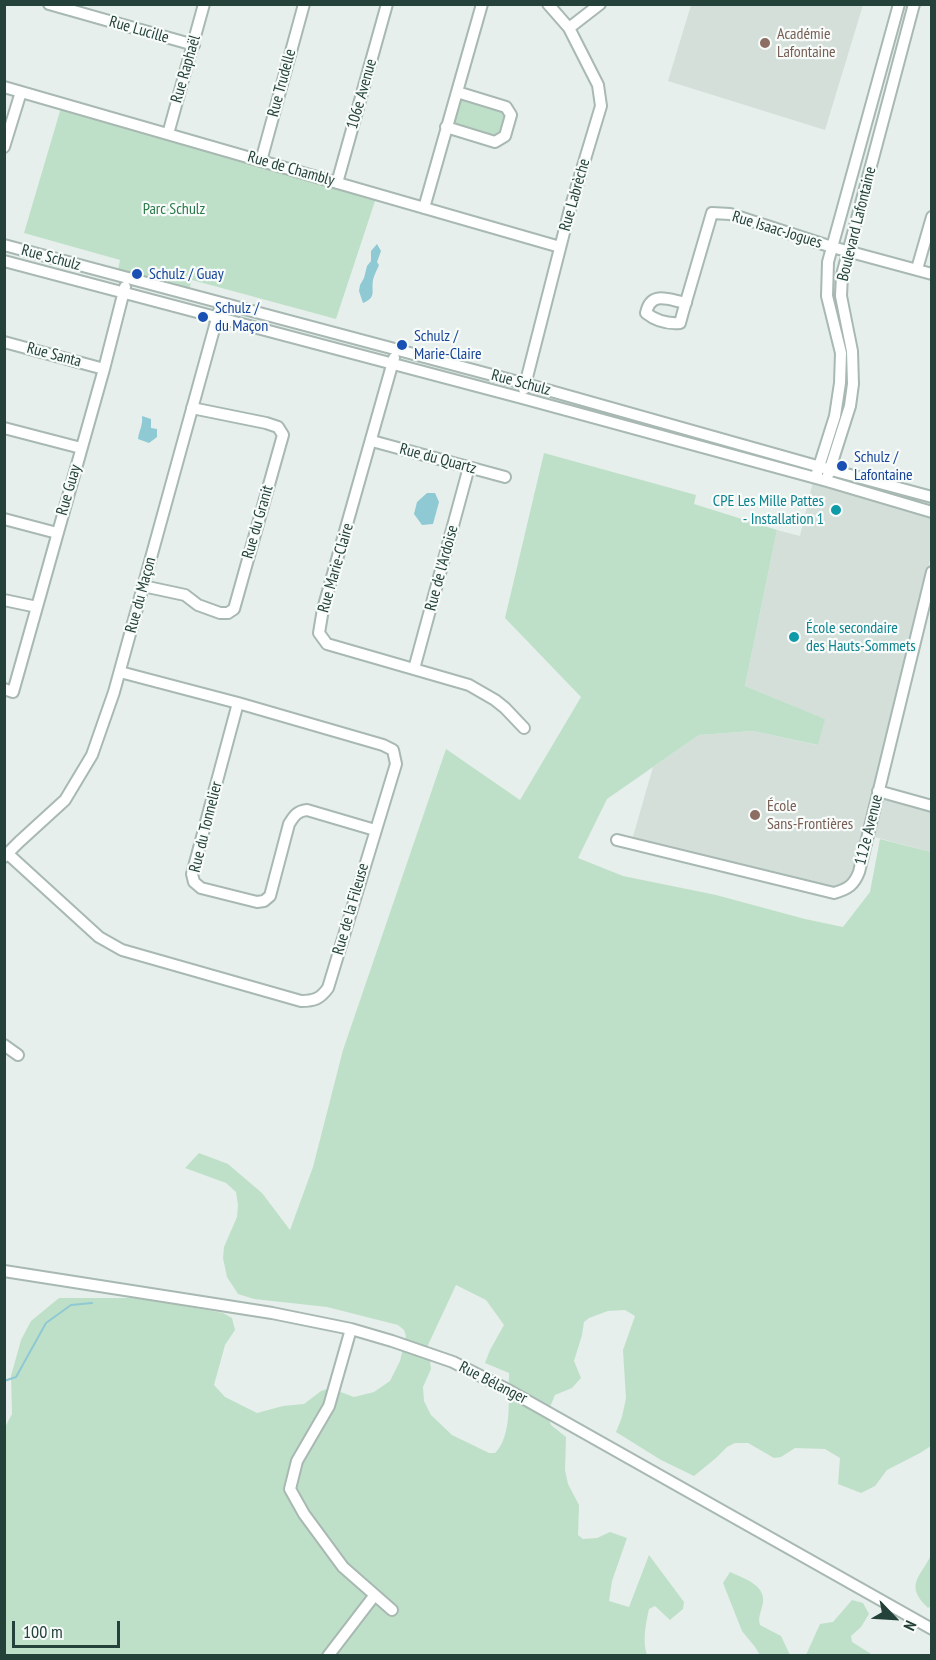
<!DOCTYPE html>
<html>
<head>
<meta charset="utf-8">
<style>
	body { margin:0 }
	#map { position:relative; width:936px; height:1660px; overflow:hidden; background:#e6efeb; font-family:"PT Sans Narrow",sans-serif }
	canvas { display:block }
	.frame { position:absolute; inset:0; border:6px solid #24423a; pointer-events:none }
	.north { position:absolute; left:864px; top:1588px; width:60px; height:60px; -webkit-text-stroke:4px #f7fbf9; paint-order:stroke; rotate:115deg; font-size:16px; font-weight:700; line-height:24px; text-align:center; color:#24423a }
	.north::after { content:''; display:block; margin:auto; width:21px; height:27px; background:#24423a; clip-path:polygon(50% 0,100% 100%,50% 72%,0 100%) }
	.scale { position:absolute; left:12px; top:1621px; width:108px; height:27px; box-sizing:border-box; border:3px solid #24423a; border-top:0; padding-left:8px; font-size:18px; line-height:21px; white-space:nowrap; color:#24423a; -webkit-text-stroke:4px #f7fbf9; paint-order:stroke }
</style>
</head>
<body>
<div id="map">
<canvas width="936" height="1660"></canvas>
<div class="frame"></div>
<div class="north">N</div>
<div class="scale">100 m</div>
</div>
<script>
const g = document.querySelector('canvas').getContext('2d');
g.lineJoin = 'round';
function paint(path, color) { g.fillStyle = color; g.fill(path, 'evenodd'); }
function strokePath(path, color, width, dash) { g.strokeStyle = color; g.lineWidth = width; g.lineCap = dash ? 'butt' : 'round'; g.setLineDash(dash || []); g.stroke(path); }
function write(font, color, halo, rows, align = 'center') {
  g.font = font + ' "PT Sans Narrow",sans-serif'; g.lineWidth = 4.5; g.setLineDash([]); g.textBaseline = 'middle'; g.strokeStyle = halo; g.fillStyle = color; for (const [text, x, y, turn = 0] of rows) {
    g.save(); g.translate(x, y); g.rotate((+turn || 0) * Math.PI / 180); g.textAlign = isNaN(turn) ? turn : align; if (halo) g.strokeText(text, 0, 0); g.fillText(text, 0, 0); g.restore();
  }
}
paint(new Path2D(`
	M 691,5 L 863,5 L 825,130 L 668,81 Z
	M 813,481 L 931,515 L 931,556 L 892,713 L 877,790 L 931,806 L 931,852 L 867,835 L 859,872 L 842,889 L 832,890 L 632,840 L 653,767 L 699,735 L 753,731 L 817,745 L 824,719 L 745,686 L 777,530 L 800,536 Z`), '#d4dfda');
paint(new Path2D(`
	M 457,92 L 506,107 L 511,115 L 495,142 L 446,127 Z
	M 63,101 L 378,192 L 336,319 L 192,280 L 189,290 L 118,270 L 120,260 L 24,233 Z
	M 544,453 L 696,495 L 694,504 L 777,530 L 745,686 L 825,719 L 818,745 L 753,731 L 699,735 L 607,799 L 578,858 L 623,876 L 716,895 L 805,919 L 843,927 L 870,892 L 880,839 L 931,852 L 931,1446 L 920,1453 L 887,1470 L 875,1486 L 861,1493 L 838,1484 L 840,1458 L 825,1449 L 795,1448 L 781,1457 L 774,1458 L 748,1443 L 735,1443 L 727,1447 L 716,1458 L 694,1476 L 661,1460 L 616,1432 L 622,1417 L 626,1398 L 623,1350 L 635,1316 L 625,1310 L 608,1311 L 589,1318 L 584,1322 L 582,1335 L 574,1361 L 581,1378 L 572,1388 L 555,1395 L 547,1414 L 551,1425 L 566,1437 L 565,1470 L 568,1484 L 579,1505 L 578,1535 L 583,1539 L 597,1538 L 610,1532 L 627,1538 L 612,1581 L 609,1601 L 629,1607 L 649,1555 L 684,1602 L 683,1609 L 670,1620 L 655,1606 L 649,1609 C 646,1623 642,1641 647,1655 L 5,1656 L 4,1429 L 12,1414 L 11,1376 L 21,1340 L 31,1321 L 59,1298 L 142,1298 L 223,1313 L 232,1318 L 235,1330 L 225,1345 L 214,1385 L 225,1397 L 257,1413 L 283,1406 L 304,1404 L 321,1391 L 330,1388 L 354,1397 L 374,1392 L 390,1381 L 400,1361 L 406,1336 L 404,1330 L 398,1325 L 327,1307 L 254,1299 L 238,1294 L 227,1277 L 223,1258 L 224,1247 L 237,1217 L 238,1205 L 236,1192 L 226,1183 L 185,1168 L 199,1153 L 228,1164 L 262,1193 L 290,1230 L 313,1167 L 343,1050 L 446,749 L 520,800 L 581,697 L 505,618 ZM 456,1285 L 486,1300 L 504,1325 L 490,1350 L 485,1363 L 509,1373 C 508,1397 513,1435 495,1453 L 489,1453 L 452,1435 L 431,1415 L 424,1401 L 423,1387 L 431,1369 L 428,1345 Z
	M 931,1555 L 931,1606 L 928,1608 C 904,1585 920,1578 931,1555 Z
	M 730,1572 C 745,1579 769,1586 762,1607 C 760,1615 758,1618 760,1625 L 781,1636 L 790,1655 L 760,1655 L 755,1647 L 742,1631 L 723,1583 Z
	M 852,1600 L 863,1603 L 869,1614 L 861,1627 L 851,1636 L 852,1642 L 873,1655 L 806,1655 L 820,1624 L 833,1622 Z`), '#bfe0c8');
paint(new Path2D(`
	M 377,244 L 381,251 L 377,262 L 379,265 C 377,270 374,275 373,280 C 371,292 377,297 363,303 L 359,291 L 360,285 L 364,278 L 367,266 L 371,261 L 371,251 Z
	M 142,416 L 151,419 L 151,428 L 157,429 L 157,437 L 149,443 L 138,439 C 139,430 143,426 142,416 Z
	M 427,493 L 435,493 L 439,502 L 433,524 L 422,525 L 414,514 L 417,502 Z`), '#8ec9d4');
strokePath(new Path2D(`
	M 4,1381 L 16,1377 L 46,1323 L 71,1305 L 92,1303`), '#8ec9d4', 2);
const minor = new Path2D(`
	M 49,4 L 194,45
	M 569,28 L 600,4
	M 4,87 L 560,247
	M 446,127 L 495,142 L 505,136 L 511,115 L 506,107 L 457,92
	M 168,134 L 204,4
	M 4,147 L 21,92
	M 261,161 L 304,4
	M 337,183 L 387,4
	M 424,208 L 482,4
	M 4,245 L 526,384 L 824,468 L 932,497
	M 4,261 L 522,398 L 827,481 L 932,512
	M 917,269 L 932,217
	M 686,303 C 669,300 651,290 646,313 C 656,321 667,324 680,323 L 683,312 L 712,213 L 730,214 L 832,247 L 932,274
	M 4,342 L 104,369
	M 394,358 L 323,609 L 319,633 L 327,644 L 469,685 L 495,700 L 505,708 L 524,728
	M 524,389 L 570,209 L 601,106 L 598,85 L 569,28 L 548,4
	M 4,428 L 81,448
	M 372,441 L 505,477
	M 817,473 L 835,416 L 840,383 L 841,353 L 827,296 L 828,262 L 899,4
	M 828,475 L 850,406 L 853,384 L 852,351 L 841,296 L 842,275 L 914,4
	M 4,519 L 57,533
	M 143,586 L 185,595 L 198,605 L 220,613 L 228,613 L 234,609 L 283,435 L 278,427 L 266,423 L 192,408
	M 4,600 L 37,607
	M 414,669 L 469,467
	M 4,689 L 13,692 L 104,369 L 125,287
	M 238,703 L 192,874 L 194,882 L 201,888 L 257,902 L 264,901 L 270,896 L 289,824 C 294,816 297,811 307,810 L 375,830
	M 878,791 L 932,806
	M 617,840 L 834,893 C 848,889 854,885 859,872 L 932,572
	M 8,854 L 99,937 L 122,950 L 301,1001 C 314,1001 320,999 328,988 L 396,764 L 393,750 L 383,745 L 238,703 L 120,672
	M 4,857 L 19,842 L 65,800 L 92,755 L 114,692 L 219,311
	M 4,1045 L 18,1055
	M 4,1271 L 272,1313 L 351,1329 L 392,1341 L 453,1362 L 510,1391 L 932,1629
	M 351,1329 L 329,1406 L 297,1461 L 290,1489 L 304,1514 L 343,1567 L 392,1610
	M 328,1656 L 374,1596`);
strokePath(minor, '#a8b8b2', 14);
strokePath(minor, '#fff', 10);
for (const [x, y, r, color] of [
	[765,43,6,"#8d6e63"],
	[137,274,6,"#1a4fb4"],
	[203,317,6,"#1a4fb4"],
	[402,345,6,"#1a4fb4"],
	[842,466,6,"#1a4fb4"],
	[836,510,6,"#0f9aa8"],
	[794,637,6,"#0f9aa8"],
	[755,815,6,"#8d6e63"]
]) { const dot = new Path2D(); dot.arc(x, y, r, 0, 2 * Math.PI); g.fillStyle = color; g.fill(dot); strokePath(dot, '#f7fbf9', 2); }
write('16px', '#24423a', '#f7fbf9', [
	["Rue Lucille",139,30,16],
	["Rue Raphaël",186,69,-74],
	["Rue Trudelle",282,83,-75],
	["106e Avenue",362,94,-74],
	["Rue de Chambly",291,169,16],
	["Rue Labrèche",575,195,-74],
	["Boulevard Lafontaine",857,224,-76],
	["Rue Isaac-Jogues",777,230,17],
	["Rue Schulz",51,258,15],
	["Rue Santa",54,355,15],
	["Rue Schulz",521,383,15],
	["Rue du Quartz",438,459,15],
	["Rue Guay",69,490,-74],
	["Rue du Granit",258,522,-74],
	["Rue Marie-Claire",336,568,-74],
	["Rue de l'Ardoise",442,568,-75],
	["Rue du Maçon",141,595,-75],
	["Rue du Tonnelier",206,827,-76],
	["112e Avenue",869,830,-76],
	["Rue de la Fileuse",351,909,-74],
	["Rue Bélanger",493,1383,27]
]);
write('16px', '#785e54', '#f7fbf9', [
	["Académie",777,34],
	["Lafontaine",777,52],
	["École",767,806],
	["Sans-Frontières",767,824]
], 'left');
write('16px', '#2d7a4b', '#f7fbf9', [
	["Parc Schulz",174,209]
]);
write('16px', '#164399', '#f7fbf9', [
	["Schulz / Guay",149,274],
	["Schulz /",215,308],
	["du Maçon",215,326],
	["Schulz /",414,336],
	["Marie-Claire",414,354],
	["Schulz /",854,457],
	["Lafontaine",854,475]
], 'left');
write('16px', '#0d838f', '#f7fbf9', [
	["CPE Les Mille Pattes",824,501],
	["- Installation 1",824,519],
	["École secondaire",806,628,"left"],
	["des Hauts-Sommets",806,646,"left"]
], 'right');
</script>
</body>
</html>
